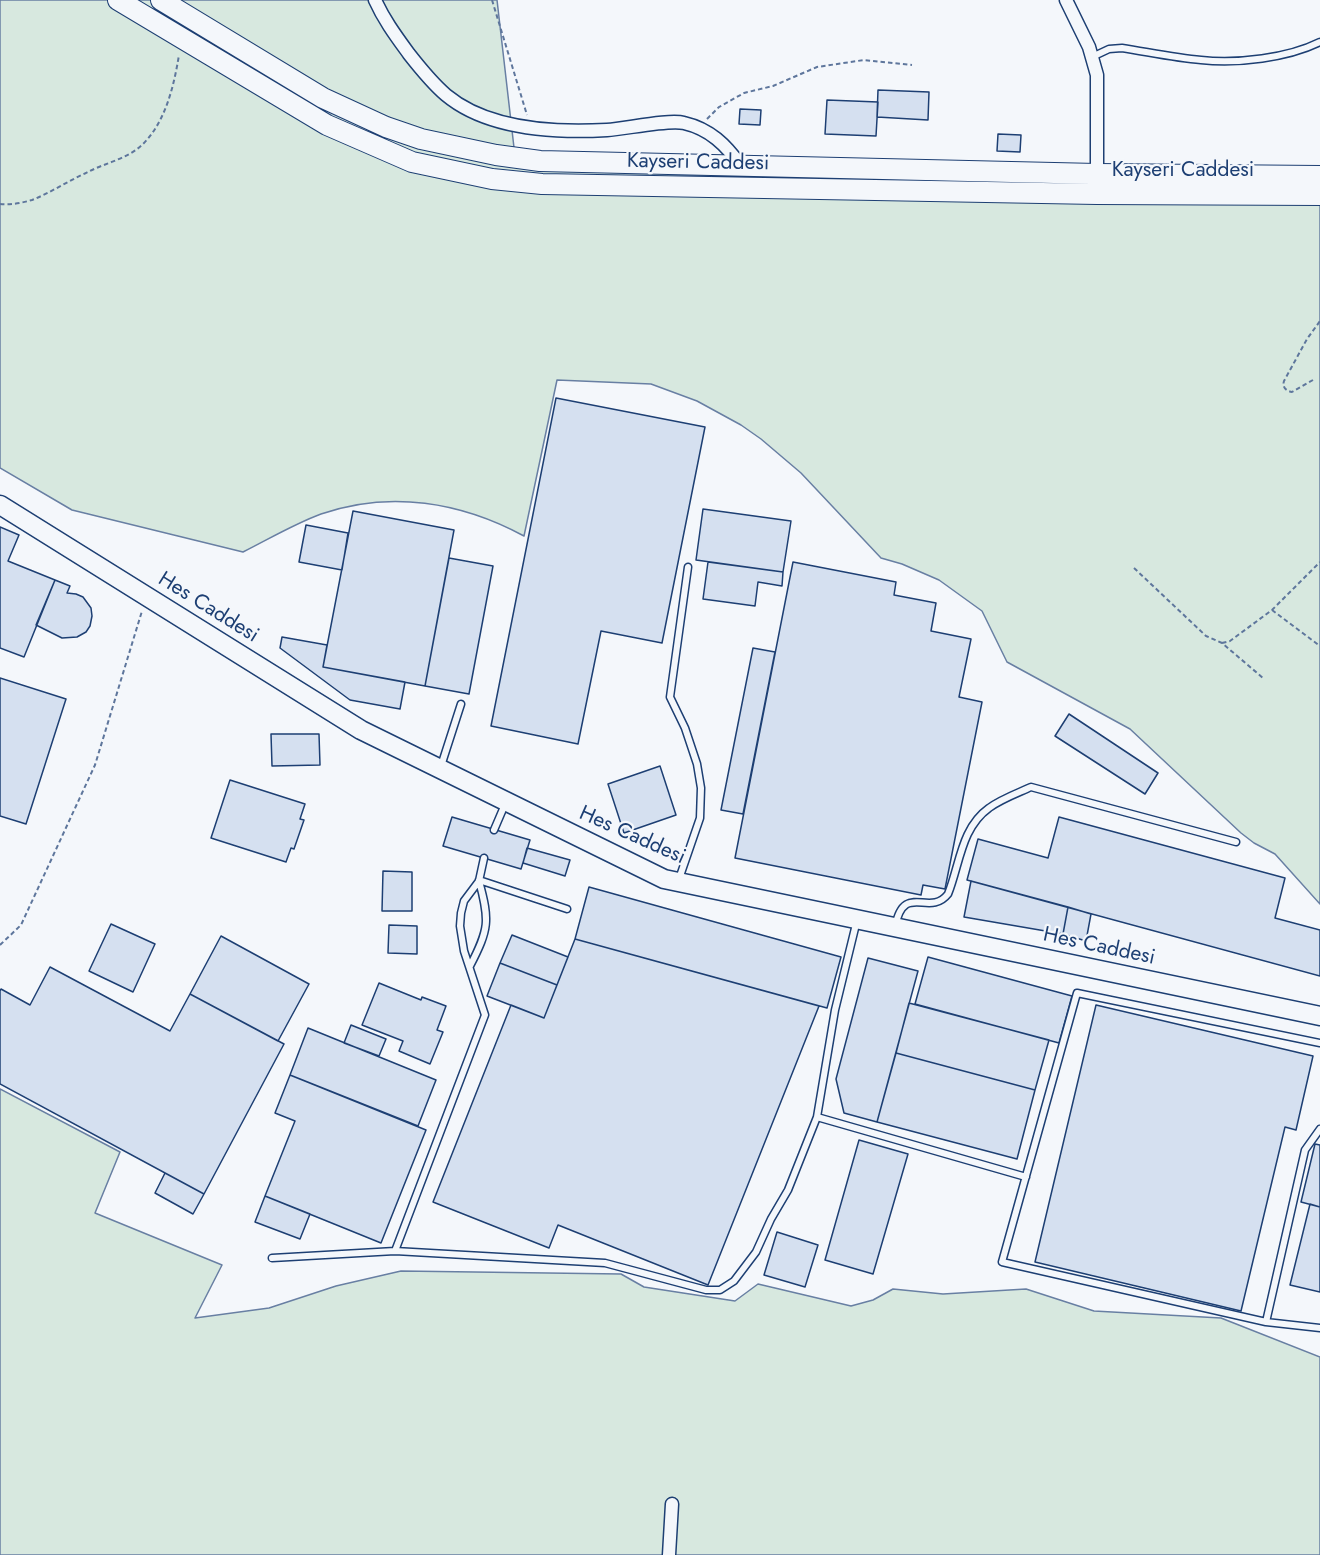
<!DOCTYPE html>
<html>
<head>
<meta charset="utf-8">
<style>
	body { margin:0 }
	canvas { display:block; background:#f4f7fb }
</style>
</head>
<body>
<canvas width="1320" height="1555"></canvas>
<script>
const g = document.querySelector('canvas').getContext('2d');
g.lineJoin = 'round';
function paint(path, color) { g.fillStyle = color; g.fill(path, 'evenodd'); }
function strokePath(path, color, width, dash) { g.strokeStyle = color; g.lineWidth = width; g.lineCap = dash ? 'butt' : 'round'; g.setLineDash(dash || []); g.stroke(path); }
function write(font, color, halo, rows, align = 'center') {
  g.font = font + ' Jost,sans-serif'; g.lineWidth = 4.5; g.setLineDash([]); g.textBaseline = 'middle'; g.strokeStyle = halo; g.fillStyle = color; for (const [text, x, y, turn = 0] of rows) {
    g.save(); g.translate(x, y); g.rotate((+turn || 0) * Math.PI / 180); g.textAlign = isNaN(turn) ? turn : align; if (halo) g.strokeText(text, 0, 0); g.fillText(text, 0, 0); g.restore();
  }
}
const green = new Path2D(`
	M 0,0 L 497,0 L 516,165 L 1320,180 L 1320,904 L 1275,854 L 1254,843 L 1241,833 L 1130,729 L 1007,662 L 982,611 L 939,580 L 902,564 L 881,558 L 801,473 L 761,439 L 741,425 L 697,401 L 651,384 L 557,380 L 524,536 C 461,502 390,490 321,514 C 294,524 269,539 243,552 L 72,510 L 0,468 Z
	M 0,1089 L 120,1152 L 95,1213 L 222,1265 L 195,1318 L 269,1308 L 336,1286 L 401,1271 L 621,1274 L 644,1287 L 735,1301 L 758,1284 L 851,1306 L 873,1300 L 893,1289 L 943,1294 L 1026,1289 L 1094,1311 L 1221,1318 L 1320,1357 L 1320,1555 L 0,1555 Z`);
paint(green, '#d7e8df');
strokePath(green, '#687fa3', 1.5);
const building = new Path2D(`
	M 878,90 L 929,92 L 928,120 L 877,117 Z
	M 827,100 L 878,102 L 876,136 L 825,134 Z
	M 740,109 L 761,110 L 760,125 L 739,124 Z
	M 998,134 L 1021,135 L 1020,152 L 997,151 Z
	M 556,398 L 705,427 L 662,643 L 601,631 L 578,744 L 491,726 Z
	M 703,509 L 791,521 L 783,572 L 696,560 Z
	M 353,511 L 454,530 L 425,686 L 323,667 Z
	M 306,525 L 348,533 L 342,570 L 299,562 Z
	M 0,527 L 19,535 L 8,561 L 55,580 L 24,657 L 0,648 Z
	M 449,558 L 493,566 L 469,694 L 425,686 Z
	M 708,562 L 783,572 L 782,586 L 758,582 L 755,606 L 703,599 Z
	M 793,562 L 896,582 L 894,595 L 936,603 L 931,631 L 971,639 L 959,697 L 982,702 L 945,889 L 923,885 L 921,895 L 735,858 Z
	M 55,580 L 70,586 L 67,593 L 76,594 L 83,597 L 91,608 L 92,616 L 90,626 L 86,632 L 77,637 L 62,638 L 36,625 Z
	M 282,637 L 327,645 L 323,667 L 405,682 L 400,709 L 350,700 L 280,648 Z
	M 753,648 L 775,652 L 743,814 L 721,810 Z
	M 0,678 L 66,699 L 26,824 L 0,816 Z
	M 1069,714 L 1158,773 L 1145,794 L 1055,736 Z
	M 271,734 L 319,734 L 320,765 L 272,766 Z
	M 660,766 L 676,815 L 624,833 L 608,784 Z
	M 230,780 L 305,804 L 300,819 L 304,820 L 294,849 L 291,848 L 286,862 L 211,838 Z
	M 452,817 L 530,840 L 521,869 L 443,846 Z
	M 1059,817 L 1285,878 L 1275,918 L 1320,930 L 1320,976 L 967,880 L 978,839 L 1048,858 Z
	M 527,848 L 570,860 L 565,876 L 523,863 Z
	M 383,871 L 412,872 L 412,911 L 382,911 Z
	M 971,881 L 1068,907 L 1063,934 L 964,917 Z
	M 589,887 L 841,957 L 827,1008 L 575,939 Z
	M 1068,907 L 1091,914 L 1086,941 L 1063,934 Z
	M 111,924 L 155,944 L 133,992 L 89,971 Z
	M 389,925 L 417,926 L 417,954 L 388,953 Z
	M 512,935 L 568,957 L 557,985 L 500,963 Z
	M 221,936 L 309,984 L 278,1041 L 190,994 Z
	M 575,939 L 819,1006 L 708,1285 L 558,1225 L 549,1248 L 433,1202 L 511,1005 L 544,1018 Z
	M 928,957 L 1072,996 L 1059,1043 L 915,1004 Z
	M 868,958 L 918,971 L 877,1122 L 844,1113 L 836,1079 Z
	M 500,963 L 557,985 L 544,1018 L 487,996 Z
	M 50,967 L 170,1031 L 190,994 L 284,1044 L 204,1194 L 0,1084 L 0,991 L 1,989 L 30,1005 Z
	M 379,983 L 421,1000 L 422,997 L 446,1006 L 437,1030 L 443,1032 L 430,1064 L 399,1051 L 403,1041 L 362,1025 Z
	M 909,1003 L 1049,1040 L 1035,1090 L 896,1053 Z
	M 1096,1005 L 1313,1056 L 1296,1130 L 1285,1127 L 1241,1311 L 1035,1262 Z
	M 351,1025 L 386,1039 L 379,1056 L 344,1043 Z
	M 308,1028 L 436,1080 L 418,1126 L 290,1075 Z
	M 896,1053 L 1035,1090 L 1017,1159 L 877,1122 Z
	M 290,1075 L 426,1130 L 381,1243 L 265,1196 L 295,1121 L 275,1113 Z
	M 859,1140 L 908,1154 L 873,1274 L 825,1260 Z
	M 1315,1144 L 1320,1145 L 1320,1207 L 1301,1202 Z
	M 165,1173 L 204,1194 L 193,1214 L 155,1193 Z
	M 265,1196 L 310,1214 L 300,1239 L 255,1222 Z
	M 1310,1204 L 1320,1207 L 1320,1292 L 1290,1285 Z
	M 777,1232 L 818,1245 L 805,1287 L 764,1275 Z`);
paint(building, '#d5e0f0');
strokePath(building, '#1d3f73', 1.5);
const lane = new Path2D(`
	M 1092,57 L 1109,49 L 1122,48 C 1148,52 1175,58 1201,60 C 1237,64 1288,58 1320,42
	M 441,766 L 461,704
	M 494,830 L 506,802
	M 679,879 L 700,818 L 701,788 L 697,764 L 685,728 L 670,697 L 688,567
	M 479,880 L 567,909
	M 857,920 L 835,1010 L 817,1117 L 1026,1177
	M 895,927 C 904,881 929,918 948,894 C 960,864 961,828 989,808 C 1001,799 1018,793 1031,787 L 1236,842
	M 470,966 C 489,929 490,921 479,881
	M 1320,1043 L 1077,993 L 1002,1262 L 1266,1322 L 1320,1328
	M 395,1251 L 605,1263 L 706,1290 L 720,1290 L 734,1281 L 756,1252 L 771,1219 L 788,1190 L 817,1117
	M 272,1258 L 395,1251 L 485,1015 L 464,951 L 460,926 L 461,913 L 464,901 L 479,881 L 484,858
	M 1266,1322 L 1305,1150 L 1320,1129`);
const street = new Path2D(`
	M 375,0 C 384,20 396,36 409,54 C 420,68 432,83 446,95 C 488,130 554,133 607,130 C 625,129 669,119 684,123 C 710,129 726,145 741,166
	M 1066,0 L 1089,47 L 1097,75 L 1097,174
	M 669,1555 L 672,1504`);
const secondary = new Path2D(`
	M 0,505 L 361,730 L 664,879 L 1320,1016`);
const primary = new Path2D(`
	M 118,0 L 327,125 L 412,162 L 492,179 L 542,184 L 1097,194 L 1320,195
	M 161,0 L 323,98 L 386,127 L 421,139 L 496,155 L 540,161 L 1097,174 L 1320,176`);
strokePath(lane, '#1d3f73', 9);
strokePath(street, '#1d3f73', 15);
strokePath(secondary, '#1d3f73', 21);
strokePath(primary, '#1d3f73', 22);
strokePath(new Path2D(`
	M 492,0 L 527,115
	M 707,119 L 719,107 L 744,93 L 773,86 L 817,67 L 864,60 L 912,65
	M 0,204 C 10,205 22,203 32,200 C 50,193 68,181 86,173 C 104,163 128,159 143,144 C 166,121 174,85 179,55
	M 1313,380 L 1292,392 C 1286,391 1282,387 1284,381 L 1307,339 L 1320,321
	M 1134,568 L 1206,636 L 1222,643 L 1263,678
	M 1272,610 L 1320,646
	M 1222,643 L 1230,641 L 1272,610 L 1320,562
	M 0,945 L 21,925 L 95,765 L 142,611`), '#5e769c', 2, [4.5, 3]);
strokePath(lane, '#f4f7fb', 6);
strokePath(street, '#f4f7fb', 12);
strokePath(secondary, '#f4f7fb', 18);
strokePath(primary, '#f4f7fb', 20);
write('21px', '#1d3f73', '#f4f7fb', [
	["Kayseri Caddesi",698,163,1],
	["Kayseri Caddesi",1183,171],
	["Hes Caddesi",208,608,32],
	["Hes Caddesi",632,836,24],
	["Hes Caddesi",1099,947,12]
]);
</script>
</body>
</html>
